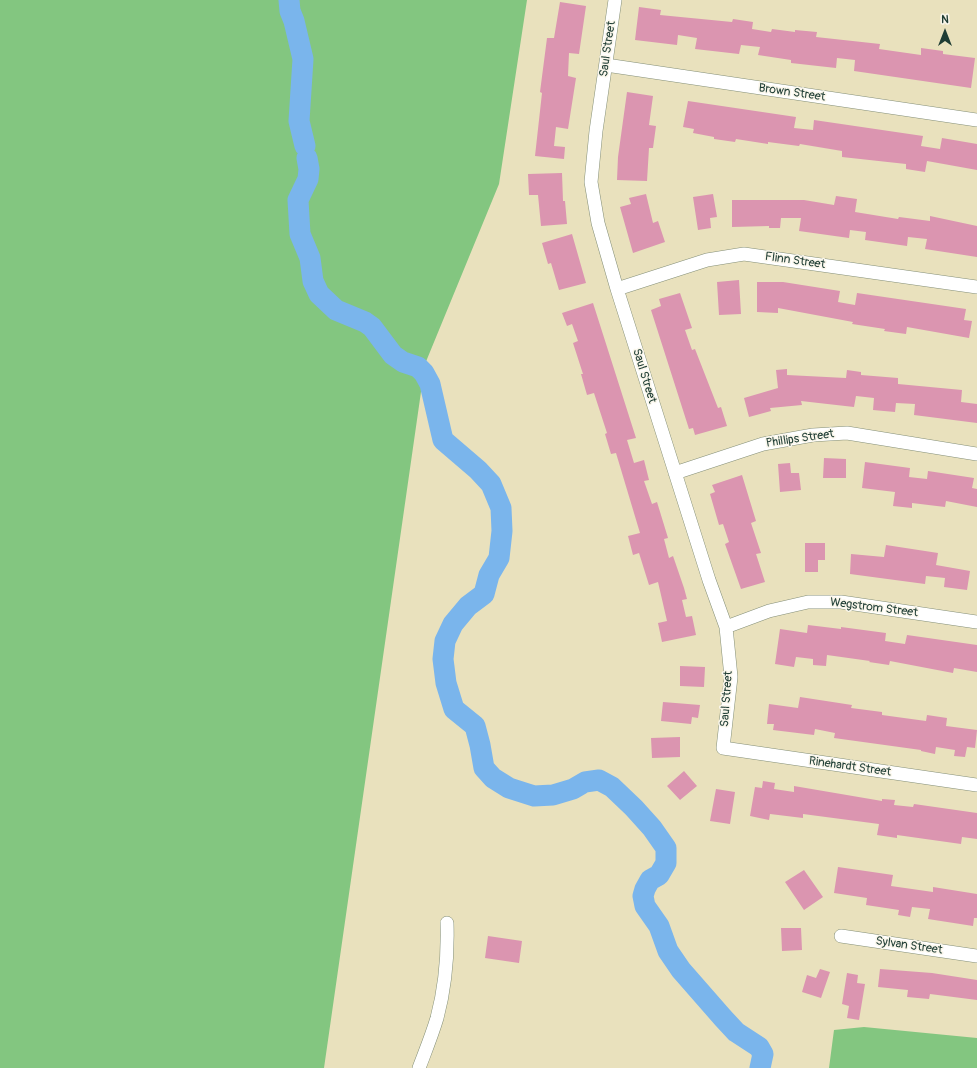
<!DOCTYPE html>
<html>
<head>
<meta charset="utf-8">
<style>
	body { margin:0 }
	#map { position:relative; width:977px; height:1068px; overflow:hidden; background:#e9e1bd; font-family:Pangolin,sans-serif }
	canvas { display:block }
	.north { position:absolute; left:925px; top:12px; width:40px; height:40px; -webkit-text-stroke:3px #fbf7ec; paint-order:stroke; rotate:0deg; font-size:11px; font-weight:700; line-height:16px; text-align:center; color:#1f3d34 }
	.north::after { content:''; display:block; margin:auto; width:14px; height:18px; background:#1f3d34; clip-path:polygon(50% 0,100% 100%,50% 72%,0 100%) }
</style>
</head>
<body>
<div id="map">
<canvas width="977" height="1068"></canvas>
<div class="north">N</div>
</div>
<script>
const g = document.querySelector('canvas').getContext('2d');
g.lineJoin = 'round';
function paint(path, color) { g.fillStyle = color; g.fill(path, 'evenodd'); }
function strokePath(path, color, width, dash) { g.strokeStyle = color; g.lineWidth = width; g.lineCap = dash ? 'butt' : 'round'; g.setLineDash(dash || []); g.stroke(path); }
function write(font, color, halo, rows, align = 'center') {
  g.font = font + ' Pangolin,sans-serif'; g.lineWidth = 3; g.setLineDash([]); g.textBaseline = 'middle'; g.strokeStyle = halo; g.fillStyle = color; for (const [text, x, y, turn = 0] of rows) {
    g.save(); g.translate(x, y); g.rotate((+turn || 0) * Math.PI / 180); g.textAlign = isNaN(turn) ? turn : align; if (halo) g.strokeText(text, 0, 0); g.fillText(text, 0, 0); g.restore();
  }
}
paint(new Path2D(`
	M 0,0 L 527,0 L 499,184 L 425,364 L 324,1068 L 0,1068 Z
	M 864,1027 L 977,1038 L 977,1068 L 829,1068 L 834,1030 Z`), '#83c680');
strokePath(new Path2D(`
	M 289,0 L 290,11 L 294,21 L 303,59 L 299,121 L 305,146
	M 307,158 L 309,169 L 308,179 L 298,200 L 300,234 L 310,258 L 313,281 L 319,294 L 336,310 L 365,322 L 372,327 L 393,355 L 403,362 L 418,367 L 424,373 L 430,384 L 443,440 L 478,470 L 491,484 L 501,508 L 502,531 L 499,558 L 489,575 L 484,594 L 468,606 L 453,624 L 445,641 L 443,659 L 446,683 L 454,709 L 475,726 L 480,745 L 484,768 L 493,778 L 509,788 L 534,796 L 553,795 L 573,789 L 585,782 L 599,780 L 612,787 L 634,808 L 652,828 L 666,848 L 666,863 L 659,875 L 650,880 L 645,889 L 643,896 L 645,906 L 659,926 L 668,951 L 681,970 L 723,1018 L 736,1032 L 759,1047 L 763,1054 L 760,1068`), '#7ab5ec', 21);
paint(new Path2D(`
	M 560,2 L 586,6 L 579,54 L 569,53 L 568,76 L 576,78 L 568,129 L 556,127 L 554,146 L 565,147 L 564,159 L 535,156 L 542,93 L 540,92 L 547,38 L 554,38 Z
	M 639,7 L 661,10 L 660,15 L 732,22 L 733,19 L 753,22 L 752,29 L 771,32 L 772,29 L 795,32 L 795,30 L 817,32 L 816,37 L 880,44 L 879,49 L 921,55 L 921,48 L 943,51 L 943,54 L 975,58 L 971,88 L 854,71 L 855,60 L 837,58 L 836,68 L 791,63 L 791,60 L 758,55 L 760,47 L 741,45 L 739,54 L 695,49 L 697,38 L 678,35 L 677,45 L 635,40 Z
	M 627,92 L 653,96 L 649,125 L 656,126 L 653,148 L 649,148 L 647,181 L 617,180 L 618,157 Z
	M 688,101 L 796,117 L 794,128 L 813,130 L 814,120 L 923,136 L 921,146 L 940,149 L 942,138 L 977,144 L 977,170 L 927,161 L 925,172 L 906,169 L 906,164 L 842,157 L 842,151 L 800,144 L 799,146 L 768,142 L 768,144 L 736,139 L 735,142 L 714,139 L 714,137 L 693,133 L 694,129 L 683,127 Z
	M 562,173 L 563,201 L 565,201 L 567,224 L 541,226 L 538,195 L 529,195 L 528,174 Z
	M 646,194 L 653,223 L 658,221 L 665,242 L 633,253 L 620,207 L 631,204 L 629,198 Z
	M 713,194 L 717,217 L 710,218 L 711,228 L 698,230 L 693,197 Z
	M 836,196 L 857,199 L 855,212 L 898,219 L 899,217 L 930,221 L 930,216 L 977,226 L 977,257 L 925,249 L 927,239 L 908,237 L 907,246 L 865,240 L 866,232 L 850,230 L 849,238 L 799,231 L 801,218 L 781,218 L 780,228 L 769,228 L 769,226 L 732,227 L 732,200 L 804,200 L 834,205 Z
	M 572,234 L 586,283 L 559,290 L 551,263 L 548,264 L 542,243 Z
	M 739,280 L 741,314 L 719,315 L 717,282 Z
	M 757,282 L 783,282 L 840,291 L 838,302 L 855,305 L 857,293 L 966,309 L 964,320 L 972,321 L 969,338 L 907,327 L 906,334 L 884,331 L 885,329 L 852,324 L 853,322 L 778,308 L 778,313 L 757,312 Z
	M 680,293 L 692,328 L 685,330 L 692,350 L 695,349 L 718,408 L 721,407 L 727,426 L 695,435 L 693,428 L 689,429 L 651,310 L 661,306 L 659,299 Z
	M 593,303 L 636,438 L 627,440 L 634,463 L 644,460 L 649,480 L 644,481 L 652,504 L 657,502 L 668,538 L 664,539 L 669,558 L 673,556 L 684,588 L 687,599 L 682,600 L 686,617 L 692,616 L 696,635 L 662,642 L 658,623 L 667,621 L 658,582 L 649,585 L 639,553 L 633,555 L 628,536 L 640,533 L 616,453 L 611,454 L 605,434 L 607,433 L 594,393 L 587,395 L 581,374 L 583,374 L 573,343 L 578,341 L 572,324 L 567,326 L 562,313 Z
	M 787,369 L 787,375 L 846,378 L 847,370 L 861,372 L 861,375 L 898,378 L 898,384 L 962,390 L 961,402 L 977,404 L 977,423 L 914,415 L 915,404 L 896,403 L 895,412 L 873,410 L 874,398 L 856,396 L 854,407 L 801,401 L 802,405 L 770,408 L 771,411 L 749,417 L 744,398 L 778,388 L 776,370 Z
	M 824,458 L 846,459 L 846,478 L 823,478 Z
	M 865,462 L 910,468 L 909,477 L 927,479 L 928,471 L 974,478 L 972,488 L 977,489 L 977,507 L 946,501 L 945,507 L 912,503 L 912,508 L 893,506 L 895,492 L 862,488 Z
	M 790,463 L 791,473 L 799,473 L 801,490 L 780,492 L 778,464 Z
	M 742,475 L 756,521 L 751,523 L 761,553 L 756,554 L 765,582 L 741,589 L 725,544 L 729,542 L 723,524 L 719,525 L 710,494 L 715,492 L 712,485 Z
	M 805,543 L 825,543 L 825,560 L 818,560 L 818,572 L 805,572 Z
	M 886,545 L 938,553 L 936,565 L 970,571 L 967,590 L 944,587 L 945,578 L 926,576 L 925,584 L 850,574 L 851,554 L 884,557 Z
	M 808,625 L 841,629 L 841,627 L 886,633 L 885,641 L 905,644 L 907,635 L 977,645 L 977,672 L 954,668 L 953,673 L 890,661 L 889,665 L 869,662 L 870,661 L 827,655 L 826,666 L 813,665 L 813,659 L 796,657 L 794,667 L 775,664 L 780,629 L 807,633 Z
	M 680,666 L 705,667 L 704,687 L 680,686 Z
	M 800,697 L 852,705 L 851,708 L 882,712 L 882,715 L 926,721 L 927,715 L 947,718 L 946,726 L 977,730 L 975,748 L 967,747 L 965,757 L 954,756 L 955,750 L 936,747 L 935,754 L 921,751 L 921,750 L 834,738 L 835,733 L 815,729 L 814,735 L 773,730 L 774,724 L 767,724 L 769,704 L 798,708 Z
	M 663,702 L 700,705 L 698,718 L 692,717 L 691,724 L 661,721 Z
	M 680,737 L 680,757 L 652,758 L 651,738 Z
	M 684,771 L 697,786 L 680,800 L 667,786 Z
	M 763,781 L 775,783 L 774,789 L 794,792 L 794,786 L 882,801 L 882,799 L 895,800 L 894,805 L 913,807 L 914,804 L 977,813 L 977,839 L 962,837 L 961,844 L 897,835 L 897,838 L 877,835 L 879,824 L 803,814 L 803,818 L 770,814 L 769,820 L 750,816 L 755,787 L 762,788 Z
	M 716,789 L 735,792 L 730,824 L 710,821 Z
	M 838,867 L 893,875 L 891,886 L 933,892 L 933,887 L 977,894 L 977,918 L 974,918 L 973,926 L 928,919 L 930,909 L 912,907 L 910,917 L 898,915 L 899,910 L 866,905 L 867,898 L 834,893 Z
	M 804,870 L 823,897 L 804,910 L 785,882 Z
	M 781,928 L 801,928 L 802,950 L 782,951 Z
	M 488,936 L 522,941 L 519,963 L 485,958 Z
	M 820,969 L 830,972 L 821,998 L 802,992 L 807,975 L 816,978 Z
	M 880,969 L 932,973 L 977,980 L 977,1000 L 930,994 L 929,999 L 907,997 L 908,990 L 878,987 Z
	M 847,973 L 858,975 L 857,983 L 865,984 L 859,1020 L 847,1018 L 849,1006 L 842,1004 Z`), '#db95b0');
const street = new Path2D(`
	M 615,0 L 596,131 L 591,182 L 598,223 L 617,289 L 709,580 L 726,627 L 731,677 L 723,748 L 977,785
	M 606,65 L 977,120
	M 617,289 L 707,260 L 744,254 L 977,287
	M 675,473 L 763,444 L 813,435 L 847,433 L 977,454
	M 726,627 L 769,611 L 808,602 L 841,602 L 977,622
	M 841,936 L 977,956
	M 419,1068 C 425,1052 432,1035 437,1018 C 445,988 448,955 447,923`);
strokePath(street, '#848f78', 14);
strokePath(street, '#fff', 13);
write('12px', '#1f3d34', '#fbf7ec', [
	["Saul Street",608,49,-82],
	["Brown Street",792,93,8],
	["Flinn Street",795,261,8],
	["Saul Street",644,376,73],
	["Phillips Street",800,439,-8],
	["Wegstrom Street",874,608,7],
	["Saul Street",727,699,-86],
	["Rinehardt Street",850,767,8],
	["Sylvan Street",909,946,8]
]);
</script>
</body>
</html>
